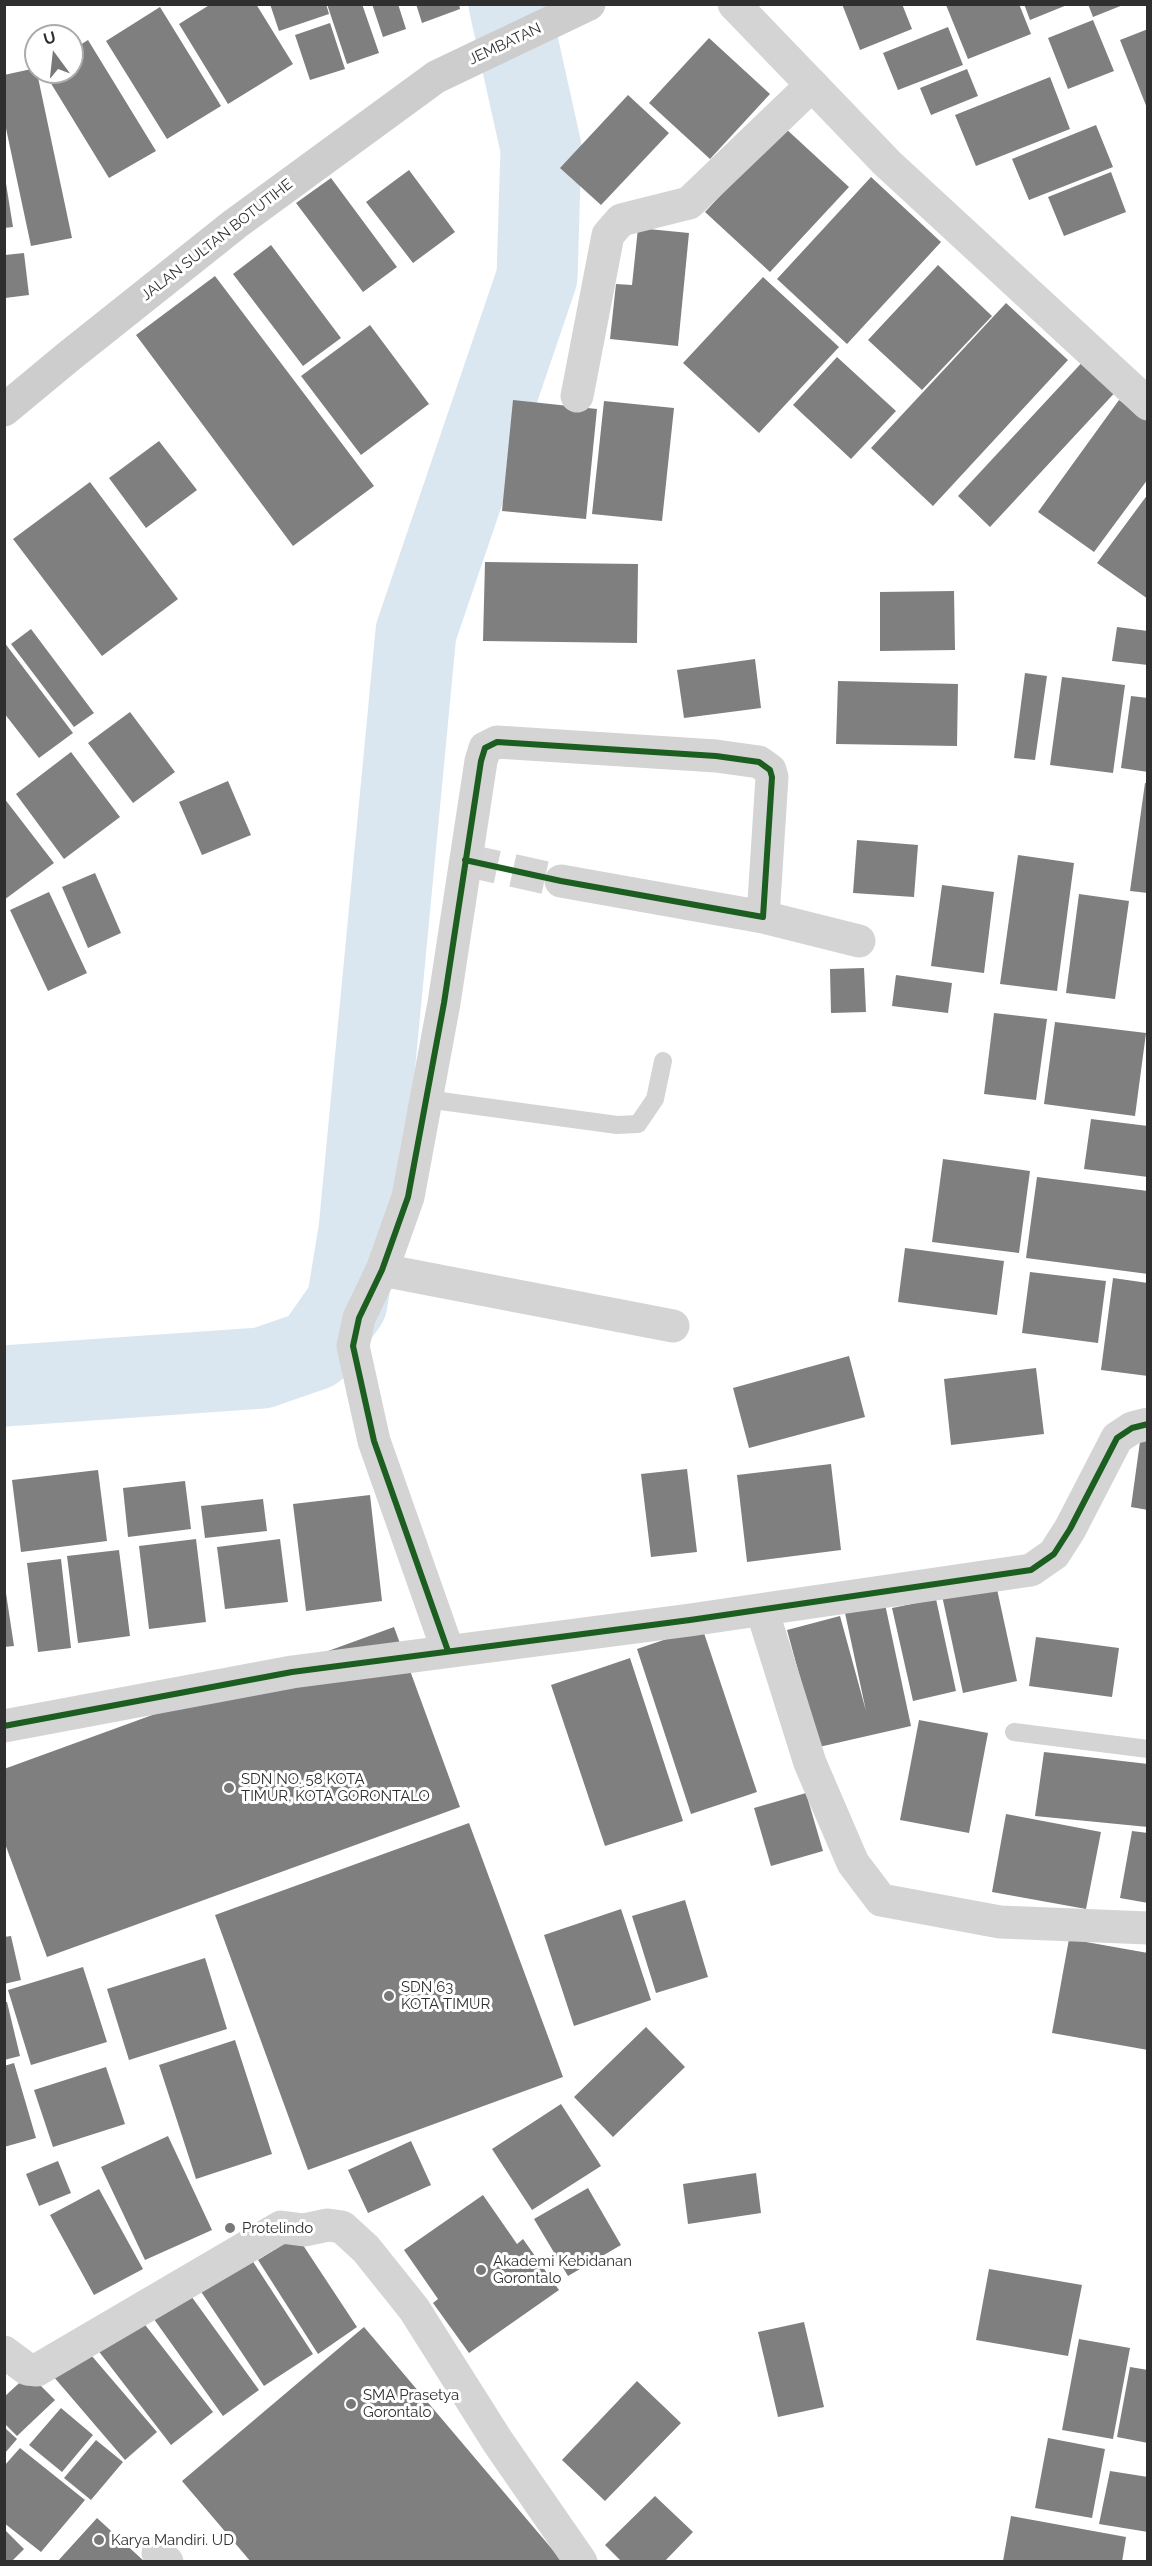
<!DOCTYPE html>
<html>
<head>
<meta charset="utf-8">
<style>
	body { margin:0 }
	#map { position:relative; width:1152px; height:2566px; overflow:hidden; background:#fff; font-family:Raleway,sans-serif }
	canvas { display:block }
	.frame { position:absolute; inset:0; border:6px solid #2f2f2f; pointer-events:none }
	.north { position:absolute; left:24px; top:24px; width:60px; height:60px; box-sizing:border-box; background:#fff; border:2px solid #acacac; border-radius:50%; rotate:345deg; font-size:16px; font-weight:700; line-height:24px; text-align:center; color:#2f2f2f }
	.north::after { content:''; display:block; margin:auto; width:21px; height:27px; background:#787878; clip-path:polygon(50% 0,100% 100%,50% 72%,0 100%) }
</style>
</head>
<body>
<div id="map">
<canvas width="1152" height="2566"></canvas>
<div class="frame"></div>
<div class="north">U</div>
</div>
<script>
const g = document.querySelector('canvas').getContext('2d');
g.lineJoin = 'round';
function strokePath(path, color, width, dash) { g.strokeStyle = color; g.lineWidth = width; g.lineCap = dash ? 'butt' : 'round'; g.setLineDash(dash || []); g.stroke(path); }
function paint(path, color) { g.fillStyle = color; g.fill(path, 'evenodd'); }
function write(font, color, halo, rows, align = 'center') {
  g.font = font + ' Raleway,sans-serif'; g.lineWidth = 6; g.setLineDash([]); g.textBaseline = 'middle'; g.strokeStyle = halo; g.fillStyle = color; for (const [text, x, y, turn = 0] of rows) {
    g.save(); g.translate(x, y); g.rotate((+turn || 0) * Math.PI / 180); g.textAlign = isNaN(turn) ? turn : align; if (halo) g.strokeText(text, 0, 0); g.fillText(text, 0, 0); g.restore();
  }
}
strokePath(new Path2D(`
	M 4,1386 L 262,1368 L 314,1350 L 347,1303 L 359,1230 L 416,632 L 537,277 L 541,148 L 509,4`), '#dbe7f0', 81);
paint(new Path2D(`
	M 211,4 L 256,4 L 293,64 L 228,104 L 179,24 Z
	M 270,4 L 326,4 L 329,14 L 279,31 Z
	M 327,4 L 362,4 L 379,53 L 347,64 Z
	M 372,4 L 398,4 L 406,29 L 383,37 Z
	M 416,4 L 459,4 L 460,9 L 422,23 Z
	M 842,4 L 902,4 L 912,29 L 860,50 Z
	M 949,4 L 1019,4 L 1031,34 L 968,59 L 946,5 Z
	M 1024,4 L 1067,4 L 1067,5 L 1030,20 Z
	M 1088,4 L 1123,4 L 1123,5 L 1093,17 Z
	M 160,7 L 221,106 L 167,139 L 106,41 Z
	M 1093,20 L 1114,71 L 1068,89 L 1048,38 Z
	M 330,23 L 345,69 L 310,80 L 295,35 Z
	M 948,27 L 963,65 L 898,90 L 883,53 Z
	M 1148,29 L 1148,108 L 1147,108 L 1120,40 Z
	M 709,38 L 770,94 L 710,159 L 649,103 Z
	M 88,40 L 156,151 L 109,178 L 44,72 L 72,72 L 72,50 Z
	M 36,68 L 72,238 L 31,246 L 4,119 L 4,75 Z
	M 967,69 L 978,96 L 931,115 L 920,88 Z
	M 1050,77 L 1070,129 L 976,166 L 955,115 Z
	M 628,95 L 669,133 L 601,205 L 560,168 Z
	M 1096,125 L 1113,167 L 1029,200 L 1012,159 Z
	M 784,127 L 849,187 L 770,272 L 705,212 Z
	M 409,170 L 455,232 L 413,263 L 366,202 Z
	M 4,171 L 13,227 L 4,228 Z
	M 1111,172 L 1126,212 L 1064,236 L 1048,197 Z
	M 871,177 L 941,242 L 847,344 L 777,279 Z
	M 331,178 L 397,267 L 363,292 L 296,203 Z
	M 638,228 L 689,233 L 678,346 L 610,339 L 616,284 L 632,285 Z
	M 271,245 L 341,338 L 303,366 L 233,274 Z
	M 24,253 L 29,295 L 5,298 L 5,255 Z
	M 938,265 L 992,316 L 922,390 L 868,340 Z
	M 215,276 L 374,486 L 293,546 L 136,335 Z
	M 763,277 L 839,347 L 759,433 L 683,363 Z
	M 1006,303 L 1068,360 L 933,506 L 871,448 Z
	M 370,325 L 429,404 L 361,455 L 301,376 Z
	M 1088,356 L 1121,386 L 990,527 L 958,496 Z
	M 837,357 L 896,411 L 851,459 L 793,405 Z
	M 513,400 L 597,409 L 586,519 L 502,511 Z
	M 1119,400 L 1148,419 L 1148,479 L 1094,552 L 1038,512 Z
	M 604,401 L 674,408 L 662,521 L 592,514 Z
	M 159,441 L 197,490 L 146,528 L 109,478 Z
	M 90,482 L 178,599 L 102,656 L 13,539 Z
	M 1148,494 L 1148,599 L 1097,563 Z
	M 485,562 L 638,564 L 637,643 L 483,641 Z
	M 954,591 L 955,650 L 880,651 L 880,592 Z
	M 1117,627 L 1148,631 L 1148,665 L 1112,661 Z
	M 31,629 L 94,713 L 74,727 L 11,644 Z
	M 4,642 L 73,733 L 39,758 L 4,713 Z
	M 755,659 L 761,708 L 684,718 L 677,670 Z
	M 1025,673 L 1047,676 L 1035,760 L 1014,758 Z
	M 1062,677 L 1125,685 L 1113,773 L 1050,765 Z
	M 838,681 L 958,684 L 957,746 L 836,744 Z
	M 1131,696 L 1148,698 L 1148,772 L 1121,768 Z
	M 130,712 L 175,772 L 133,803 L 88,743 Z
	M 71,752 L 120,817 L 64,859 L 16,794 Z
	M 228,781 L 251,835 L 202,855 L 179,802 Z
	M 1145,783 L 1148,783 L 1148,893 L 1130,891 Z
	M 4,798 L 54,863 L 4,900 Z
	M 857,840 L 918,845 L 914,897 L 853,893 Z
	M 1018,855 L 1074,863 L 1057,991 L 1000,984 Z
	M 95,873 L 121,933 L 88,948 L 62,887 Z
	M 942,885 L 994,892 L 984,973 L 931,966 Z
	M 49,892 L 87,973 L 48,991 L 10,910 Z
	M 1079,894 L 1129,901 L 1115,999 L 1066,993 Z
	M 864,968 L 866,1012 L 831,1013 L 830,969 Z
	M 896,975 L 952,983 L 948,1013 L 892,1006 Z
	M 994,1013 L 1047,1019 L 1036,1100 L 984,1094 Z
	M 1055,1022 L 1146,1033 L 1135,1116 L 1044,1104 Z
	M 1091,1119 L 1148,1126 L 1148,1177 L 1084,1169 Z
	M 943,1159 L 1030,1171 L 1019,1253 L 932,1242 Z
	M 1037,1177 L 1148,1191 L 1148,1274 L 1026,1258 Z
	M 905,1248 L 1004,1261 L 997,1315 L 898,1302 Z
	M 1030,1272 L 1106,1281 L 1098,1343 L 1022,1333 Z
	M 1113,1278 L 1148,1283 L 1148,1376 L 1101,1370 Z
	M 849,1356 L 865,1417 L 749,1448 L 733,1388 Z
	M 1036,1368 L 1044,1434 L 951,1445 L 944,1379 Z
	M 1142,1427 L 1148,1428 L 1148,1510 L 1131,1507 Z
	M 831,1464 L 841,1550 L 747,1562 L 737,1475 Z
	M 687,1469 L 697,1552 L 651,1557 L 641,1474 Z
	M 98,1470 L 107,1541 L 21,1552 L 12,1480 Z
	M 185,1481 L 191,1529 L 128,1537 L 123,1488 Z
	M 370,1495 L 382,1601 L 306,1611 L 293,1504 Z
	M 263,1499 L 267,1531 L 205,1538 L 201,1506 Z
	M 196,1539 L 206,1622 L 149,1629 L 139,1546 Z
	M 280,1539 L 288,1602 L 225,1609 L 217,1547 Z
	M 119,1550 L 130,1636 L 78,1643 L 67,1556 Z
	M 61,1559 L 71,1648 L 38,1652 L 27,1563 Z
	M 4,1580 L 14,1646 L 4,1647 Z
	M 995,1580 L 1017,1681 L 963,1693 L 941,1591 Z
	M 936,1599 L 956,1691 L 913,1701 L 892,1608 Z
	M 885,1604 L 911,1726 L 819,1747 L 787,1630 L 840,1616 L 866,1711 L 845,1613 Z
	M 394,1627 L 460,1807 L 47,1957 L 4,1841 L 4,1769 Z
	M 702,1627 L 757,1792 L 691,1814 L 637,1649 Z
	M 1036,1637 L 1119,1648 L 1112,1697 L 1029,1686 Z
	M 630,1658 L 683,1821 L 605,1846 L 551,1685 Z
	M 919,1720 L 988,1733 L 969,1833 L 900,1820 Z
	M 1044,1752 L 1148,1764 L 1148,1827 L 1035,1816 Z
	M 806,1793 L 823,1851 L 771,1866 L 754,1808 Z
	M 1006,1814 L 1101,1832 L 1086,1909 L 992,1892 Z
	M 469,1823 L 563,2077 L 308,2170 L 215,1915 Z
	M 1132,1831 L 1148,1833 L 1148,1903 L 1120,1898 Z
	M 685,1900 L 708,1977 L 656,1993 L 632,1916 Z
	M 621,1909 L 651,2000 L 574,2026 L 544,1935 Z
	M 11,1936 L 21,1980 L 4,1984 L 4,1937 Z
	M 1069,1939 L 1148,1953 L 1148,2050 L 1052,2033 Z
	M 205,1958 L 227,2029 L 129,2060 L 107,1989 Z
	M 83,1967 L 107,2042 L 31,2065 L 8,1990 Z
	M 4,2002 L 7,2002 L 20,2056 L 4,2060 Z
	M 646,2027 L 685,2067 L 613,2137 L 574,2097 Z
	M 235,2040 L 272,2154 L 196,2179 L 159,2065 Z
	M 14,2063 L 36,2138 L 4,2147 L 4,2066 Z
	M 106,2067 L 125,2124 L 53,2147 L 34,2090 Z
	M 561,2104 L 601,2166 L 532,2210 L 492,2149 Z
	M 168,2136 L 212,2230 L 145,2260 L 101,2167 Z
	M 411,2141 L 431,2185 L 368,2213 L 348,2170 Z
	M 58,2161 L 71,2193 L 39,2206 L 26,2174 Z
	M 756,2173 L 761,2213 L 688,2224 L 683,2184 Z
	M 588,2188 L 621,2245 L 568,2276 L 534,2219 Z
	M 99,2189 L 143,2269 L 94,2295 L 50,2215 Z
	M 483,2195 L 517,2244 L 523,2239 L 559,2290 L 469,2353 L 433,2303 L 438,2299 L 404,2250 Z
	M 297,2236 L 357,2327 L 318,2354 L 258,2260 Z
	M 248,2254 L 313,2354 L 264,2386 L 198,2287 Z
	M 989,2269 L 1082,2285 L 1068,2356 L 976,2340 Z
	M 186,2289 L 259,2390 L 223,2416 L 151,2315 Z
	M 139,2317 L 213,2412 L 171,2445 L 97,2349 Z
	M 804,2322 L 824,2407 L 778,2417 L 758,2332 Z
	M 364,2327 L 563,2562 L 251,2562 L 182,2481 Z
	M 1079,2339 L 1130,2348 L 1113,2439 L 1062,2430 Z
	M 85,2348 L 157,2432 L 125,2460 L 53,2376 Z
	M 1130,2367 L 1148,2370 L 1148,2443 L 1117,2437 Z
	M 29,2374 L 55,2400 L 17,2436 L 4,2423 L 4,2397 Z
	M 637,2381 L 681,2423 L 605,2501 L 562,2460 Z
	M 61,2408 L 93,2435 L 62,2472 L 29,2445 Z
	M 5,2428 L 17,2439 L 5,2453 Z
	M 1048,2438 L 1105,2449 L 1092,2518 L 1035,2508 Z
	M 96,2440 L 123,2462 L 91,2500 L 64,2478 Z
	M 20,2448 L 85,2500 L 41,2552 L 4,2523 L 4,2466 Z
	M 1110,2471 L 1148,2477 L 1148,2532 L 1099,2524 Z
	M 655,2496 L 693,2532 L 664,2562 L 622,2562 L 605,2545 Z
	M 1011,2516 L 1126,2537 L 1122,2562 L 1003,2561 Z
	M 97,2518 L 145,2562 L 57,2562 Z
	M 4,2529 L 24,2549 L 11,2562 L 4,2562 Z`), '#7f7f7f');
strokePath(new Path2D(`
	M 465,860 L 561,881`), '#d5d5d5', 33, [33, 16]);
strokePath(new Path2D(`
	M 426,1099 L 617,1125 L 638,1124 L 655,1099 L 663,1061
	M 1014,1732 L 1148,1749`), '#d4d4d4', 18);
strokePath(new Path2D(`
	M 577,396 L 608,235 L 621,220 L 689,203 L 812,85
	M 763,917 L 859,941
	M 382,1270 L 673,1326
	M 762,1610 L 810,1763 L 853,1863 L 881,1900 L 1000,1922 L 1148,1928
	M 448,1651 L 374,1441 L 353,1346 L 359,1318 L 382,1270 L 408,1197 L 444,1003 L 481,761 L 485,748 L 497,742 L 716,756 L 759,762 L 770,770 L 772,777 L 763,917 L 561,881
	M 4,1726 L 292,1672 L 690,1620 L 1031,1570 L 1054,1554 L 1070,1529 L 1117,1438 L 1132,1428 L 1148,1424
	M 4,2352 L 27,2369 L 37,2370 L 281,2227 L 304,2230 L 328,2225 L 342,2227 L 366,2249 L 414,2309 L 498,2442 L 581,2562
	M 158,2553 L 167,2562`), '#d4d4d4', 33);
strokePath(new Path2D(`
	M 734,4 L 887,163 L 1148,404`), '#d4d4d4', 33);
strokePath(new Path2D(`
	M 4,410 L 68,357 L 235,224 L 436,77 L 589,4`), '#cdcdcd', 33);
strokePath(new Path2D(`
	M 448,1651 L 374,1441 L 353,1346 L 359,1318 L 382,1270 L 408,1197 L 444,1003 L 481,761 L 485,748 L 497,742 L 716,756 L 759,762 L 770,770 L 772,777 L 763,917 L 561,881 L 465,860
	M 4,1726 L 292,1672 L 690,1620 L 1031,1570 L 1054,1554 L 1070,1529 L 1117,1438 L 1132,1428 L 1148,1424`), '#1b5e20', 6);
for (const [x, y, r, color] of [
	[229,1788,6,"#787878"],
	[389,1996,6,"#787878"],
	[230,2228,6,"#787878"],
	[481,2270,6,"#787878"],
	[351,2404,6,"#787878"],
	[99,2540,6,"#787878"]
]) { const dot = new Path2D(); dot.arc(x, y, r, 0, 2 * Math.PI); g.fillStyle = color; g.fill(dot); strokePath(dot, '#fff', 2); }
write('15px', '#2f2f2f', '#fff', [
	["JEMBATAN",505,44,-25],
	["JALAN SULTAN BOTUTIHE",217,240,-38]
]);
write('15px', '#2f2f2f', '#fff', [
	["SDN NO. 58 KOTA",241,1779],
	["TIMUR, KOTA GORONTALO",241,1796],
	["SDN 63",401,1987],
	["KOTA TIMUR",401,2004],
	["Protelindo",242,2228],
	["Akademi Kebidanan",493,2261],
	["Gorontalo",493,2278],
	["SMA Prasetya",363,2395],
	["Gorontalo",363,2412],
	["Karya Mandiri. UD",111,2540]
], 'left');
</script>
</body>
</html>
